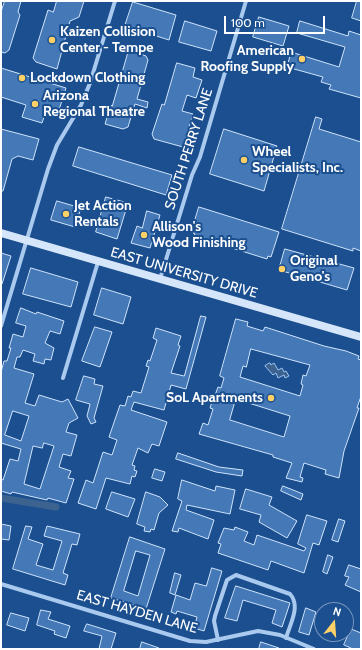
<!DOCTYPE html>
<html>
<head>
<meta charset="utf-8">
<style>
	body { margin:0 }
	#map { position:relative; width:362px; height:650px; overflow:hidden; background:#1b4f8f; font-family:Cabin,sans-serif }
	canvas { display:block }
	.frame { position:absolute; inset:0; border:2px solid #fff; pointer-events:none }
	.north { position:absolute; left:314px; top:602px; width:40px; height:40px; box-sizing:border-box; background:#1b4f8f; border:1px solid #7695bc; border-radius:50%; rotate:17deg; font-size:11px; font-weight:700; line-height:16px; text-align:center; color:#fff }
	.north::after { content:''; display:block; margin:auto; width:14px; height:18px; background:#ffd166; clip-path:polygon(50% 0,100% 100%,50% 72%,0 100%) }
	.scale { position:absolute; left:224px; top:16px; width:101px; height:18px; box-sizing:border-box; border:2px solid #fff; border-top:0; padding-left:5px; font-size:12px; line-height:14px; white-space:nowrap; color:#fff; -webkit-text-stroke:3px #1b4f8f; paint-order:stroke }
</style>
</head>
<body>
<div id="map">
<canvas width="362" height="650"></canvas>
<div class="frame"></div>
<div class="north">N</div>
<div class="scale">100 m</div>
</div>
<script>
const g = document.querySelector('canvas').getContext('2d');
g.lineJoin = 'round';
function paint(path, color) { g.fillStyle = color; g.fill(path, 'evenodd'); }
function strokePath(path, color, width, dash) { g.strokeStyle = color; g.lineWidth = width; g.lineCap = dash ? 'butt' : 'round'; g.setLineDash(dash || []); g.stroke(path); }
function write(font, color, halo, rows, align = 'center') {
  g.font = font + ' Cabin,sans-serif'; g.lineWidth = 4; g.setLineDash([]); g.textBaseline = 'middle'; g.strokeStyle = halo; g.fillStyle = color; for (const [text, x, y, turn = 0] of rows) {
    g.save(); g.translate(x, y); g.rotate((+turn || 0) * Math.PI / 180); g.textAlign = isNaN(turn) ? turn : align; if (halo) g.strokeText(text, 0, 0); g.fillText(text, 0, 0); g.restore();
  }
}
const water = new Path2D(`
	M 270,363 L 271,365 L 274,363 L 278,370 L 282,368 L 284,372 L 286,371 L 289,376 L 285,378 L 284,375 L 278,378 L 276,373 L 273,375 L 265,366 Z`);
paint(water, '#3c6290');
strokePath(water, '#9cc4f0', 1);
strokePath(new Path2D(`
	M 1,498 L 56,507`), '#3c6290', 7);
const building = new Path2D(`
	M 5,1 L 21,1 L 18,12 L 20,15 L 9,50 L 5,53 L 1,52 L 1,12 Z
	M 57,1 L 84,1 L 79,17 L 70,21 L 57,69 L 36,62 L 33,58 L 48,10 L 53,12 Z
	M 357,1 L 361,1 L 361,21 L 352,18 Z
	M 133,2 L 176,15 L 169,40 L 125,26 Z
	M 259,17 L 289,26 L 283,46 L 253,37 Z
	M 185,21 L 217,31 L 211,51 L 179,42 Z
	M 300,21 L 348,36 L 349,31 L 361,35 L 361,98 L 329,89 L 331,85 L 321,82 L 323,77 L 287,67 L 291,52 L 339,67 L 345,47 L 297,33 Z
	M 129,50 L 146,56 L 148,60 L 137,99 L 148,102 L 147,108 L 135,104 L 128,127 L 123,129 L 105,124 L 111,105 L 112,106 Z
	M 177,63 L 195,68 L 193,77 L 202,80 L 196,98 L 187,95 L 182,111 L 193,114 L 183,147 L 154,139 L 152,134 L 162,104 L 164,105 Z
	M 1,68 L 66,88 L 59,110 L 54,108 L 52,113 L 46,111 L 42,123 L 22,117 L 26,105 L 1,97 Z
	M 316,117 L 322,119 L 319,129 L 361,142 L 361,251 L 353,248 L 353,251 L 282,229 Z
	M 1,129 L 39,139 L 33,160 L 18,156 L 12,159 L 3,191 L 1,191 Z
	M 224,129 L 277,146 L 264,191 L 210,174 Z
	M 79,147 L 172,175 L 166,195 L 73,166 Z
	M 106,197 L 128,203 L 117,239 L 96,232 Z
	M 57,201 L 81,208 L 75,227 L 51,220 Z
	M 199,207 L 279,232 L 271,257 L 268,256 L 267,259 L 194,236 L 195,234 L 193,233 L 196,224 L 194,224 Z
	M 147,211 L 160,215 L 150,248 L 131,243 L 137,226 L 142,228 Z
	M 285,249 L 354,268 L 347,290 L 279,270 Z
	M 1,253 L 11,256 L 2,284 L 1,284 Z
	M 31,268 L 78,282 L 71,307 L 23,294 Z
	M 102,288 L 131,297 L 123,324 L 94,315 Z
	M 21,308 L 36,314 L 37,312 L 64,321 L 60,334 L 50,331 L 45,343 L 54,348 L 51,360 L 45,359 L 44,364 L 33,361 L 35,354 L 23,350 L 20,357 L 17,357 L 14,368 L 34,374 L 25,403 L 35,406 L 39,395 L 62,402 L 68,399 L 78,418 L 69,423 L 66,432 L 77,435 L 71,456 L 63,454 L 59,467 L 71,471 L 68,478 L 74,479 L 66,503 L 48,498 L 47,500 L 12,492 L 11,494 L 1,491 L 1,479 L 3,480 L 10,459 L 18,461 L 21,449 L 1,443 L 1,372 L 4,361 L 7,361 L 11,348 L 9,348 L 13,334 L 23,337 L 26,326 L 16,323 ZM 13,411 L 29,416 L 21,441 L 5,435 ZM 44,443 L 54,446 L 40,489 L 24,484 L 33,446 L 42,448 Z
	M 201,316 L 206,317 L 186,389 L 171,385 L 164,410 L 134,402 L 131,410 L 167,422 L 159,446 L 152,444 L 148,453 L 138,448 L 132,465 L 135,466 L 134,470 L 137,471 L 135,477 L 132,476 L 130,484 L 106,478 L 96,509 L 78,503 L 86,480 L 93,483 L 103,452 L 112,455 L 117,440 L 109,437 L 120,405 L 125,406 L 128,396 L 131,397 L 133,391 L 141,393 L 149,367 L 146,366 L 148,360 L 150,361 L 157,340 L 153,338 L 156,328 L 181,336 L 178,345 L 180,346 L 171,373 L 184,376 Z
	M 236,319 L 248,322 L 247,326 L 263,331 L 265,327 L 324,346 L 346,351 L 359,356 L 358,359 L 361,360 L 361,396 L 357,408 L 359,408 L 344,451 L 339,478 L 325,474 L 326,470 L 304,463 L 300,477 L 303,478 L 302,482 L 286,478 L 292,463 L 273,457 L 273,455 L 199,434 L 203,423 L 208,425 L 213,409 L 210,408 L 213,398 L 214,398 L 218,387 L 221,388 L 224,378 L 220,376 ZM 251,349 L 310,365 L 306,376 L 303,375 L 301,384 L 303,385 L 300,396 L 240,377 L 243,366 L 246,367 ZM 236,399 L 290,416 L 284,437 L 230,420 Z
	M 95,327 L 112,332 L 100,367 L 82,361 Z
	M 84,376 L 95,379 L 94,384 L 103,386 L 94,418 L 96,422 L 91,424 L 87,416 L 90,404 L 76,400 Z
	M 178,453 L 219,467 L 243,470 L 242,476 L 216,472 L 176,459 Z
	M 155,469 L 165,472 L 162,481 L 152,478 Z
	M 182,480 L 215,491 L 216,486 L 235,490 L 230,514 L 187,505 L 186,510 L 214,520 L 208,539 L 179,528 L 178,532 L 172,531 L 182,501 L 178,499 Z
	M 283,486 L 303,494 L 301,500 L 281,491 Z
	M 246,489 L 272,497 L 269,505 L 297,521 L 287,538 L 259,522 L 261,515 L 240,509 Z
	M 112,492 L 135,499 L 128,517 L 106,509 Z
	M 146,492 L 160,497 L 168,505 L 159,513 L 154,530 L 151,529 L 150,532 L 144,531 L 145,527 L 137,524 Z
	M 307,515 L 327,521 L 319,545 L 313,543 L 304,573 L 271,561 L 268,570 L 218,553 L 221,544 L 218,543 L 224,528 L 234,530 L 235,527 L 248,532 L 244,541 L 254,545 L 257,535 L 304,551 L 306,548 L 298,544 Z
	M 339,519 L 345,521 L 338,542 L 332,540 Z
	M 1,524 L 11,526 L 9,540 L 1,539 Z
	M 26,526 L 32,527 L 28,539 L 43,544 L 36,565 L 53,570 L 62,541 L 44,536 L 47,526 L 80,534 L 77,545 L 72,544 L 63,573 L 68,575 L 65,585 L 13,569 Z
	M 130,537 L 165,549 L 146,609 L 111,598 ZM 136,551 L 150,555 L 138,596 L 124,591 Z
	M 328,555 L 333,557 L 327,574 L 323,572 Z
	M 349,565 L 361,569 L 361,592 L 345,585 L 349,577 L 345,576 Z
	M 212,568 L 222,571 L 204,631 L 194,628 L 197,617 L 177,611 L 176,614 L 171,612 L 176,595 L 190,600 L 195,583 L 206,586 Z
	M 175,573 L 181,575 L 175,595 L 170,593 Z
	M 236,586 L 290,603 L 282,627 L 272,623 L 276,610 L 243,600 L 237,621 L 225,618 Z
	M 306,608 L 316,612 L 309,635 L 299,632 Z
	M 41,610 L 51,612 L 48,619 L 70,626 L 66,638 L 54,634 L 55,631 L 37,625 Z
	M 11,613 L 29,618 L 25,631 L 7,625 Z
	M 87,624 L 116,633 L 111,649 L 99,649 L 102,636 L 84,631 Z
	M 351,629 L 361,633 L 361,649 L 353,649 L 344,645 Z
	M 142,642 L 159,648 L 159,649 L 140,649 Z
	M 261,642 L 279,648 L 278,649 L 259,649 Z`);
paint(building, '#4478b7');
strokePath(building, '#cfe3fa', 1);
strokePath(new Path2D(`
	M 160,279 L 192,175 L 200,157 L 246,1
	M 1,326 L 48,169 L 57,145 L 81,105 L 90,83 L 115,1
	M 63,378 L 98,262
	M 1,584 L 190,641 L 206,642 L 258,631 L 280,635 L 314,649
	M 218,640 L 214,621 L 215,616 L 227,580 L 236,575 L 290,594 C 301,606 290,624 286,638`), '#a9c9ee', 4);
strokePath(new Path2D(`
	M 1,233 L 361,337`), '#d6e6fa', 8);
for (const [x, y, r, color] of [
	[52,40,4,"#ffd166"],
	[302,59,4,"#ffd166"],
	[22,78,4,"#ffd166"],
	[35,104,4,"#ffd166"],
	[244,160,4,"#ffd166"],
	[66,214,4,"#ffd166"],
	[144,235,4,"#ffd166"],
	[282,269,4,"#ffd166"],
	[271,398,4,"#ffd166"]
]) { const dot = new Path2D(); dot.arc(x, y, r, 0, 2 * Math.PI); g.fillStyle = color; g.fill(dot); strokePath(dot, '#1b4f8f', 1.5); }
write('bold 14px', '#fff', '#1b4f8f', [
	["Kaizen Collision",60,32],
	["Center - Tempe",60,48],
	["American",294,51,"right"],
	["Roofing Supply",294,67,"right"],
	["Lockdown Clothing",30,78],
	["Arizona",43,96],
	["Regional Theatre",43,112],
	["Wheel",252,152],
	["Specialists, Inc.",252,168],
	["Jet Action",74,206],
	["Rentals",74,222],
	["Allison's",152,227],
	["Wood Finishing",152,243],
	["Original",290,261],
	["Geno's",290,277],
	["SoL Apartments",263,398,"right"]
], 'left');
write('14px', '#fff', '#1b4f8f', [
	["SOUTH PERRY LANE",189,149,-72],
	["EAST UNIVERSITY DRIVE",184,273,16],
	["EAST HAYDEN LANE",137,612,16]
]);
</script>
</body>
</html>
